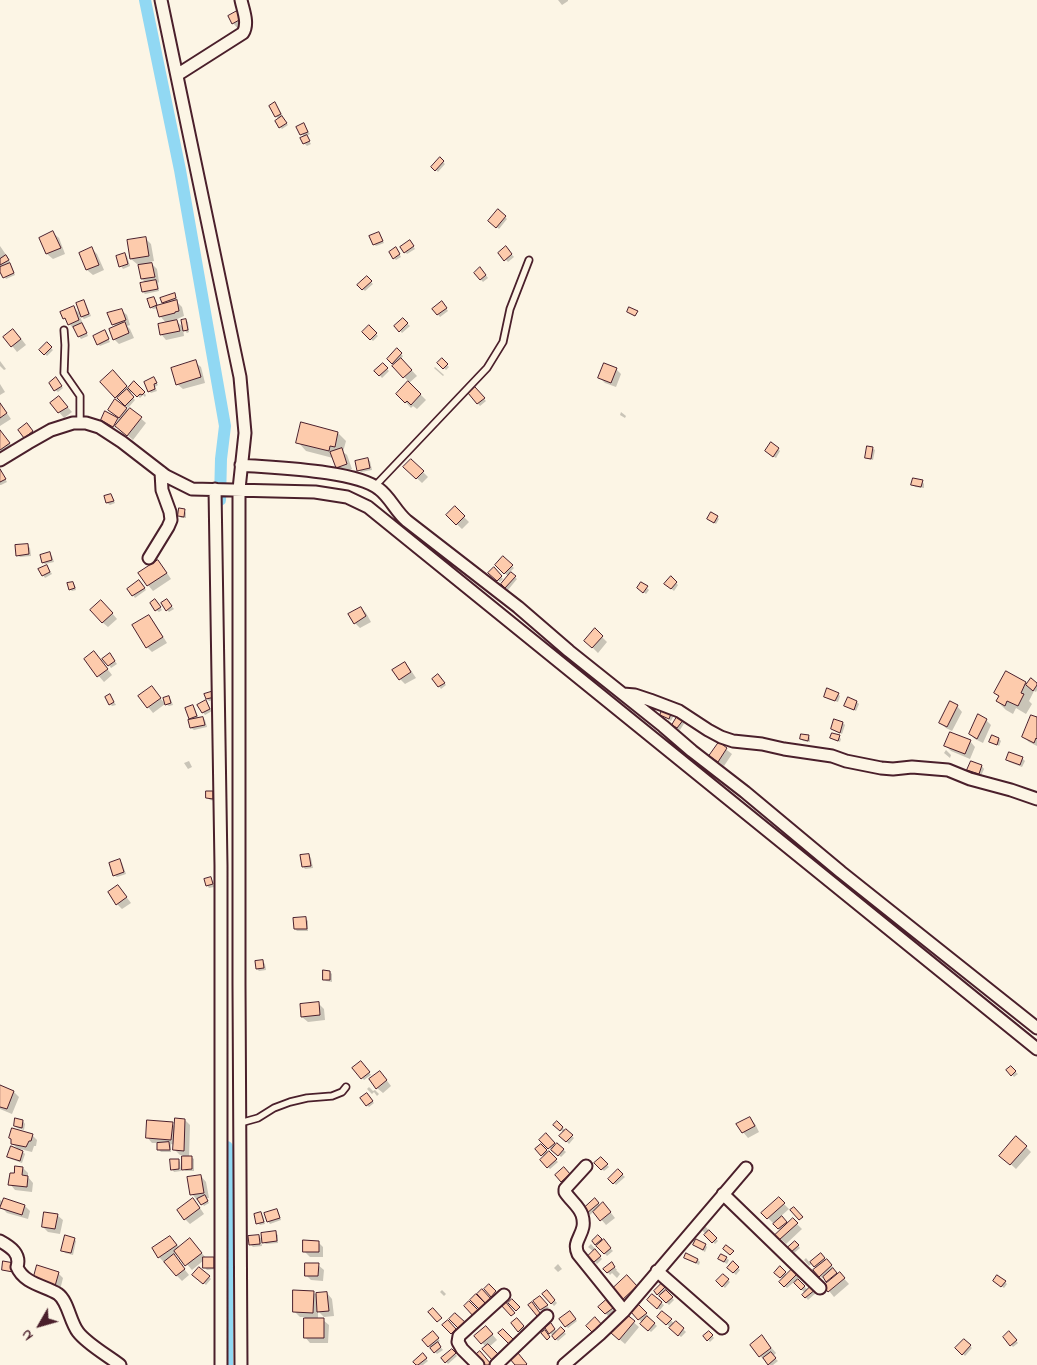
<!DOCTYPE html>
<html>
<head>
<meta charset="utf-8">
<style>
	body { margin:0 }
	#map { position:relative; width:1037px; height:1365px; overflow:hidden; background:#fcf5e5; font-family:"Indie Flower",sans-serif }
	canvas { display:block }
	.north { position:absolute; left:15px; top:1300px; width:50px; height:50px; -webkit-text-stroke:4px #fcf5e5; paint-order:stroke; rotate:232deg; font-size:14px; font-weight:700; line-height:20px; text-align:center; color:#4a1f2b }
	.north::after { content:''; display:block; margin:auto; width:18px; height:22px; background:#4a1f2b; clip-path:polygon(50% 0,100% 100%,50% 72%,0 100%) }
</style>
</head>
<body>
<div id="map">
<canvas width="1037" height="1365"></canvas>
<div class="north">N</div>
</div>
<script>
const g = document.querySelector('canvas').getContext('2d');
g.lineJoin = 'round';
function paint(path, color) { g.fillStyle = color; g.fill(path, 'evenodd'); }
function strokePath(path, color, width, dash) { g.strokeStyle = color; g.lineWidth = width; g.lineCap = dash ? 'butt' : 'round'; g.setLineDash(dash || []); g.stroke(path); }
paint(new Path2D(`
	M 558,0 L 568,0 L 568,1 L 562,5 Z
	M 236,13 L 242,22 L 239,30 L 233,23 L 230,16 Z
	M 277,106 L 283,116 L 281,117 L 288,125 L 282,129 L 280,127 L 279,119 L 276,116 Z
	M 304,125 L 310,134 L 306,136 L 311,144 L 307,146 L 304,143 L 304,137 L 298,128 Z
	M 440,159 L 445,164 L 438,172 L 433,167 Z
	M 499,211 L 507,219 L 499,229 L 490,221 Z
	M 53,233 L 59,238 L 65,254 L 53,259 L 47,254 L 41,238 Z
	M 379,233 L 384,243 L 376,246 L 374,244 Z
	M 145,238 L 151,244 L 154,261 L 150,262 L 157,269 L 159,282 L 158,283 L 159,291 L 145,294 L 143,292 L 146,283 L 142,279 L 139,264 L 137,264 L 131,259 L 128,241 Z
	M 412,244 L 415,249 L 407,254 L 405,252 Z
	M 0,246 L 9,259 L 10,262 L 9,263 L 12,267 L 15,275 L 6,279 L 0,268 Z
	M 506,248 L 514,257 L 508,262 L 500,253 Z
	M 92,249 L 97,254 L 104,270 L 93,275 L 87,270 L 80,254 Z
	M 398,251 L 401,257 L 396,260 L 394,258 Z
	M 124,254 L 127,256 L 130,266 L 123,269 L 121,266 Z
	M 483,271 L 488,278 L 483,282 L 475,273 Z
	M 367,278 L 373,284 L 365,291 L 359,285 Z
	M 174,294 L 178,300 L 176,301 L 182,307 L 184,316 L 175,320 L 184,328 L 185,320 L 188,322 L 189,332 L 187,333 L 183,329 L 184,336 L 166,340 L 161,334 L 167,324 L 161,317 L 158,308 L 153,309 L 151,307 L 153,298 L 156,301 L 158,307 L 165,305 L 163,302 Z
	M 84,302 L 86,304 L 91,316 L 84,319 L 79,314 L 88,336 L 81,339 L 74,329 L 64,318 L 74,308 L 82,316 Z
	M 444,305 L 448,311 L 440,317 L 434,309 Z
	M 121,310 L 127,315 L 130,325 L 127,326 L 130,329 L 134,338 L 119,344 L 114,339 L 116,327 L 113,324 Z
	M 403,320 L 410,326 L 402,333 L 396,326 Z
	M 369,327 L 378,336 L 373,341 L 364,332 Z
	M 105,332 L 110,342 L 100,346 L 98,344 Z
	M 19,336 L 26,345 L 17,352 L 5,337 Z
	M 47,344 L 53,350 L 47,356 L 41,350 Z
	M 397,350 L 403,356 L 401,359 L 417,376 L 409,383 L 426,400 L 417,409 L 413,406 L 411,408 L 398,394 L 409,382 L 388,359 Z
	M 442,360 L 449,367 L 446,370 L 439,363 Z
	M 0,361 L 6,369 L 4,370 L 0,366 Z
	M 195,362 L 201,367 L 205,383 L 183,389 L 177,384 Z
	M 383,365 L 389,371 L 382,378 L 376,371 Z
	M 435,367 L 444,375 L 443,376 L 434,368 Z
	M 616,369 L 621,374 L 616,387 L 605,383 L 599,377 Z
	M 113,372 L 129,388 L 134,383 L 146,395 L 145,397 L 143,395 L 140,398 L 133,391 L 129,394 L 135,400 L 128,408 L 102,382 Z
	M 154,379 L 158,385 L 155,387 L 157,391 L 151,393 L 149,391 Z
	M 58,381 L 63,388 L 58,392 L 55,390 Z
	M 0,384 L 5,392 L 0,395 Z
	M 475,389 L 486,401 L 480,406 L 469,393 Z
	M 59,397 L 72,412 L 64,418 L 59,412 Z
	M 116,401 L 129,411 L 130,409 L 146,423 L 133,440 L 117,426 L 116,428 L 114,427 L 119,418 L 117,418 L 110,410 Z
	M 0,403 L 11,419 L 0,426 Z
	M 621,412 L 626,416 L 625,418 L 620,415 Z
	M 27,425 L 35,434 L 28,439 L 20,430 Z
	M 0,432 L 14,448 L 6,455 L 0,450 Z
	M 338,433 L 346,441 L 343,452 L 347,455 L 352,469 L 342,473 L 337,467 L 333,458 L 306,451 L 298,442 Z
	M 872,448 L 875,450 L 873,460 L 869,459 L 866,457 Z
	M 778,449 L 780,451 L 776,458 L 769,454 Z
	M 367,459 L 370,461 L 372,470 L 361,472 L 359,470 Z
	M 412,461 L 428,477 L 422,483 L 405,467 Z
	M 0,470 L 7,482 L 1,485 L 0,485 Z
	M 922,481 L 924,484 L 924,488 L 915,487 L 913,484 Z
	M 111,495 L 115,503 L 110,505 L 107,503 Z
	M 455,508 L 469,522 L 462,529 L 447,515 Z
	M 184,510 L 186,513 L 186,518 L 181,518 L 179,515 Z
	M 717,517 L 719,519 L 716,524 L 711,521 Z
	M 27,545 L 30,548 L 31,556 L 20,557 L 18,555 Z
	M 50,554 L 52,556 L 54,562 L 45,564 L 43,562 Z
	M 503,558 L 514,568 L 510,572 L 517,579 L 508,590 L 502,584 L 509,577 L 496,565 Z
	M 158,562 L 163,567 L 171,579 L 153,591 L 148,585 Z
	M 47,566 L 52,574 L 45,578 L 43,575 Z
	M 494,569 L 503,579 L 500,582 L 490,573 Z
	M 671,578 L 678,585 L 674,591 L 666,584 Z
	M 73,583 L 75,585 L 76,590 L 72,591 L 70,589 Z
	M 642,583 L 649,590 L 646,594 L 641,590 Z
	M 141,584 L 146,590 L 135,598 L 129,589 Z
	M 157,603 L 162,610 L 159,612 L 156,610 Z
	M 169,603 L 174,609 L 169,612 L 167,610 Z
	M 107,607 L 117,619 L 108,627 L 102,622 Z
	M 361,608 L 366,613 L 371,622 L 360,628 L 355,623 Z
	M 149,616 L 154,622 L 167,643 L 152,652 L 147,647 Z
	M 595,630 L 607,642 L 598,653 L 585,640 Z
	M 112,657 L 117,664 L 111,668 L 109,665 Z
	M 99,658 L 112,675 L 104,682 L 85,660 Z
	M 405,663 L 410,669 L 416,678 L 405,684 L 400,679 Z
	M 1006,673 L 1027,685 L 1037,684 L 1037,690 L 1036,692 L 1034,691 L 1029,701 L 1032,704 L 1026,714 L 1016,708 L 1013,714 L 1006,710 L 997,701 L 1000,697 L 995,693 Z
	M 440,678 L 446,685 L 441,689 L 434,679 Z
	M 152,688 L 165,704 L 153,713 L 140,697 Z
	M 838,694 L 840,696 L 838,702 L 828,699 L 826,696 Z
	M 110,695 L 116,705 L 112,706 L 110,704 Z
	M 216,695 L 217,699 L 209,701 L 207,699 Z
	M 169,698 L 171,700 L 173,705 L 169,706 L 166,704 Z
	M 848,699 L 857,702 L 859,704 L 856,711 L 846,706 Z
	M 206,702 L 212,711 L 205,715 L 203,712 Z
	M 957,706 L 962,712 L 952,731 L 946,728 L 940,723 Z
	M 193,707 L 195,709 L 199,719 L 203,718 L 205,720 L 207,727 L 194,730 L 191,728 L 192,721 L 190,719 L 187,709 Z
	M 664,709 L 674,715 L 671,721 L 661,715 Z
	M 1037,719 L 1037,746 L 1029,742 L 1023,737 Z
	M 683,720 L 685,722 L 680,730 L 675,727 Z
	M 986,720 L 991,725 L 983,743 L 975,739 L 970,734 Z
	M 843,723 L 845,725 L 842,734 L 835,731 L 832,729 Z
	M 808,736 L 810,738 L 810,742 L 803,741 L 801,739 Z
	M 839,737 L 841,739 L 840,742 L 834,740 L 831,738 Z
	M 999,739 L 1001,741 L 999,746 L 991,741 Z
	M 970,741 L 975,747 L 970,759 L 951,751 L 946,746 Z
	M 719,744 L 732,754 L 724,766 L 711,756 Z
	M 946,750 L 951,755 L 950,758 L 944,753 Z
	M 1022,758 L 1025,761 L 1022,767 L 1009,762 L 1007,760 Z
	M 189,761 L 192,767 L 188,769 L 184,763 Z
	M 972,762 L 982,766 L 984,769 L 981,776 L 971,772 L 969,769 Z
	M 213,792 L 215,794 L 215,801 L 210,800 L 208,798 Z
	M 309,855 L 311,858 L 313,868 L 305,869 L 303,866 Z
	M 120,861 L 122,863 L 126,874 L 117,877 L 114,875 Z
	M 210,879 L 213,881 L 214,887 L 209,888 L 207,885 Z
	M 118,886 L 131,903 L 122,909 L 117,904 Z
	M 305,918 L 308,921 L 308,931 L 297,931 L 295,929 Z
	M 263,962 L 265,964 L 266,970 L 259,971 L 257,969 Z
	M 330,972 L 332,974 L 332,982 L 326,981 L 324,979 Z
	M 318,1003 L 324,1009 L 325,1020 L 308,1022 L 302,1017 Z
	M 363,1065 L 371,1075 L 364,1080 L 354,1068 Z
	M 1011,1068 L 1018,1074 L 1014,1077 L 1008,1070 Z
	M 385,1078 L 391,1086 L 383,1093 L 377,1088 Z
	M 0,1086 L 14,1092 L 19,1097 L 12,1114 L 0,1109 Z
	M 369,1087 L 373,1091 L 375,1090 L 379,1094 L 377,1096 L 374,1092 L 372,1094 L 367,1089 Z
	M 369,1097 L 374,1103 L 369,1107 L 367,1105 Z
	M 750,1118 L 755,1124 L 759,1132 L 748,1138 L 743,1132 Z
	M 185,1120 L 190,1125 L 189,1157 L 191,1157 L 194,1159 L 194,1171 L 186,1171 L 183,1169 L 183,1155 L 180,1155 L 175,1150 L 175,1145 L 171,1144 L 171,1152 L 161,1152 L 159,1150 L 158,1143 L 152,1143 L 147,1137 L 172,1124 L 176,1127 Z
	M 23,1121 L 25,1124 L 24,1130 L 17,1128 L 15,1126 Z
	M 557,1123 L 574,1138 L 569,1144 L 561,1136 L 564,1133 L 555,1125 Z
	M 32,1135 L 37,1140 L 36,1146 L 34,1146 L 32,1152 L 20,1149 L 25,1154 L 22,1163 L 11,1159 L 9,1156 L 19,1150 L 12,1143 Z
	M 546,1135 L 556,1146 L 558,1145 L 566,1152 L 561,1157 L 552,1149 L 552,1150 L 541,1140 Z
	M 1017,1138 L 1031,1152 L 1016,1169 L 1001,1155 Z
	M 541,1146 L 558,1162 L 550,1169 L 541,1160 L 544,1157 L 537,1149 Z
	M 601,1159 L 609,1167 L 604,1171 L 596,1163 Z
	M 178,1160 L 180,1162 L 181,1171 L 174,1172 L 172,1169 Z
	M 23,1168 L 28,1173 L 28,1177 L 33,1183 L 32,1192 L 15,1190 L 10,1184 L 15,1175 Z
	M 564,1169 L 571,1177 L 564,1183 L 557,1175 Z
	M 618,1171 L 625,1177 L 616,1185 L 610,1179 Z
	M 201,1176 L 206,1182 L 209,1198 L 206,1198 L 209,1203 L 204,1206 L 199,1199 L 197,1200 L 192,1194 Z
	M 779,1199 L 789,1209 L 781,1216 L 788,1224 L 793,1220 L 802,1229 L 786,1244 L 777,1235 L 781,1231 L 763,1213 Z
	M 0,1200 L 4,1202 L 4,1200 L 25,1206 L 30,1211 L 28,1219 L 7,1213 L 2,1208 L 1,1209 L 0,1209 Z
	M 595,1200 L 601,1206 L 608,1209 L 615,1218 L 606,1225 L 594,1211 L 590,1215 L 585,1209 Z
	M 198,1205 L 204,1214 L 190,1224 L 185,1219 Z
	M 277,1211 L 279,1213 L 281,1220 L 270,1224 L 268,1221 Z
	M 261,1214 L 263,1216 L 265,1224 L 260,1225 L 258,1223 Z
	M 57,1215 L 63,1220 L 60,1234 L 48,1232 L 43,1227 Z
	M 705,1226 L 718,1241 L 715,1244 L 702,1230 Z
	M 275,1233 L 278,1235 L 278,1243 L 266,1244 L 261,1240 L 262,1246 L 253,1247 L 250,1244 L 259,1236 L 263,1241 Z
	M 598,1236 L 613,1251 L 607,1256 L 593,1241 Z
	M 170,1237 L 180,1248 L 195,1245 L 206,1258 L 213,1258 L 216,1260 L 216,1269 L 207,1270 L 205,1268 L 204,1260 L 192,1270 L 177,1253 L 174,1256 L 189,1275 L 182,1281 L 159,1257 Z
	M 74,1239 L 76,1241 L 73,1255 L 65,1253 L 63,1250 Z
	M 318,1242 L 323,1247 L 323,1257 L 310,1257 L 304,1251 Z
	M 795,1242 L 800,1248 L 793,1254 L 788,1249 Z
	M 591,1244 L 596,1250 L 595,1251 L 602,1259 L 597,1264 L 590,1256 L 594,1252 L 588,1247 Z
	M 694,1245 L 705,1245 L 707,1247 L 705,1252 Z
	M 821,1254 L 829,1263 L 834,1268 L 832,1269 L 838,1275 L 840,1274 L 849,1284 L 834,1297 L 825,1286 L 829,1283 L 824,1277 L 822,1278 L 815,1270 L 817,1269 L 812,1263 L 809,1266 L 804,1260 L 806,1258 L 810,1263 Z
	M 687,1255 L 698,1260 L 700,1262 L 699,1265 L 688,1260 L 686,1258 Z
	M 726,1258 L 729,1260 L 727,1264 L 722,1261 Z
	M 733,1263 L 740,1270 L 736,1275 L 729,1268 Z
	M 558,1264 L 562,1269 L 558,1272 L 554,1268 Z
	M 612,1264 L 617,1270 L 616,1270 L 620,1274 L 617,1278 L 612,1273 L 610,1275 L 605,1269 Z
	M 318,1265 L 324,1270 L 323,1281 L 311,1280 L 306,1275 Z
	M 780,1268 L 787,1275 L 793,1270 L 799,1276 L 797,1279 L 808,1290 L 812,1287 L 817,1292 L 808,1300 L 804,1295 L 805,1293 L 794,1282 L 787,1288 L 780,1282 L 783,1279 L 776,1273 Z
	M 58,1273 L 63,1278 L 60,1290 L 40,1285 Z
	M 723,1275 L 730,1282 L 725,1288 L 718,1281 Z
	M 196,1277 L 209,1277 L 211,1279 L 206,1285 Z
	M 627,1277 L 641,1292 L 627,1305 L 612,1290 Z
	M 1005,1282 L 1007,1284 L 1004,1288 L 997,1283 Z
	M 663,1283 L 668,1288 L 666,1291 L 674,1300 L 669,1305 L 655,1291 Z
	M 442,1290 L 446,1294 L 444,1296 L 440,1292 Z
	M 313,1292 L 315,1294 L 327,1293 L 332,1299 L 334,1316 L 324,1317 L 318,1311 L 318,1319 L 323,1320 L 329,1325 L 328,1343 L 310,1343 L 305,1337 L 305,1317 L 300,1317 L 294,1311 Z
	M 547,1292 L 557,1303 L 554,1306 L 544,1295 Z
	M 652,1296 L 664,1305 L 660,1310 L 651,1302 Z
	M 542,1300 L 549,1308 L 543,1312 L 535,1302 Z
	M 606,1302 L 614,1311 L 608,1316 L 600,1307 Z
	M 639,1306 L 648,1316 L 647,1317 L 657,1326 L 651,1332 L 642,1324 L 642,1323 L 633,1312 Z
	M 662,1313 L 675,1324 L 676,1322 L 686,1332 L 681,1337 L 659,1317 Z
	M 572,1315 L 577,1321 L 568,1328 L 566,1326 Z
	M 626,1316 L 639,1327 L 625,1344 L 618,1338 Z
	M 517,1320 L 526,1329 L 521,1333 L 519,1331 Z
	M 553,1327 L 557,1332 L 561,1329 L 566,1334 L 558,1341 L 550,1333 Z
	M 709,1332 L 714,1338 L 710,1342 L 705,1336 Z
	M 491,1333 L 497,1340 L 489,1347 L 486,1347 L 476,1336 Z
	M 1009,1333 L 1018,1343 L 1013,1347 L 1005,1337 Z
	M 435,1335 L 440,1341 L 437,1343 L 443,1350 L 437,1354 L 429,1346 Z
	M 762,1337 L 776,1353 L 773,1356 L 778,1361 L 773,1365 L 770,1365 L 760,1356 Z
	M 964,1340 L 972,1348 L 965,1356 L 957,1348 Z
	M 452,1350 L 457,1356 L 448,1364 L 443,1358 Z
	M 423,1355 L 428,1361 L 423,1365 L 418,1365 Z`), '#0003');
strokePath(new Path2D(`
	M 145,0 L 180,170 L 225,426 L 221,459 L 220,500
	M 227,1147 L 227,1365`), '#91d8f3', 12);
const building = new Path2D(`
	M 237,11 L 241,19 L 232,24 L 228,16 Z
	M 275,102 L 281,114 L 275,117 L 269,106 Z
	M 282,116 L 287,123 L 279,128 L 275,121 Z
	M 304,123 L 308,132 L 300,135 L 296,127 Z
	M 307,135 L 310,141 L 303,144 L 300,138 Z
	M 440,157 L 444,161 L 435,171 L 431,167 Z
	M 498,209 L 506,216 L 496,228 L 488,221 Z
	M 53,231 L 61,248 L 46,254 L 39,238 Z
	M 379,232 L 383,241 L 373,245 L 369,236 Z
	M 146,237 L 149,256 L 130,259 L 127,240 Z
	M 410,240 L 414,246 L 404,253 L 400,247 Z
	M 506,246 L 512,254 L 504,261 L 498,253 Z
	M 92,247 L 99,265 L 86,270 L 79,253 Z
	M 396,247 L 400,254 L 393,259 L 389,252 Z
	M 125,253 L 128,264 L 119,267 L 116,256 Z
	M 6,255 L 9,260 L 0,265 L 0,259 Z
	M 10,263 L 14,273 L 3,278 L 0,272 L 0,267 Z
	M 152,263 L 155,277 L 141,279 L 138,265 Z
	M 480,267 L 486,275 L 480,280 L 474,273 Z
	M 367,276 L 372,281 L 362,290 L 357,285 Z
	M 156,280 L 158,289 L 142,292 L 140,283 Z
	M 175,293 L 176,298 L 162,303 L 160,298 Z
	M 154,297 L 157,305 L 150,308 L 147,299 Z
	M 84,300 L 89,314 L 81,317 L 76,303 Z
	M 177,300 L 179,311 L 175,312 L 175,313 L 159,317 L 156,306 Z
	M 442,301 L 447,308 L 437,315 L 432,309 Z
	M 74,306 L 79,320 L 68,325 L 65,318 L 63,319 L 60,312 Z
	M 629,307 L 638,311 L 635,316 L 627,312 Z
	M 122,309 L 126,320 L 112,325 L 107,313 Z
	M 403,318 L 408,323 L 399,332 L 394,326 Z
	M 186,319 L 188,330 L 183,331 L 181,320 Z
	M 177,320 L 180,331 L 160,335 L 158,324 Z
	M 125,322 L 129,333 L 113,340 L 109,329 Z
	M 82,323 L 87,333 L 78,337 L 73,327 Z
	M 369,325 L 377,333 L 370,340 L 362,332 Z
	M 13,329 L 21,339 L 11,347 L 3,337 Z
	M 105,330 L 109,339 L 97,345 L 93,336 Z
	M 47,342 L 52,347 L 44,355 L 39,350 Z
	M 397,348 L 402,353 L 392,364 L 387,359 Z
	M 401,358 L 412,370 L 403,378 L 392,366 Z
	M 442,358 L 448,364 L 443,369 L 437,363 Z
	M 196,360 L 201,377 L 176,385 L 171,368 Z
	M 383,363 L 388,368 L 379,376 L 374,371 Z
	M 604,363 L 617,368 L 611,383 L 598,378 Z
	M 113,370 L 127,386 L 115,398 L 100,382 Z
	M 56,377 L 62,386 L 54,391 L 49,383 Z
	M 154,377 L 157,383 L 154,384 L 155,389 L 148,392 L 144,382 Z
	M 134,381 L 145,392 L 142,395 L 140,394 L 137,397 L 128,388 Z
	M 408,381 L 421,394 L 411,405 L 407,401 L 405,403 L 396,394 Z
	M 475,387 L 485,398 L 477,404 L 468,393 Z
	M 127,389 L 134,397 L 125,406 L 117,398 Z
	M 59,396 L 68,407 L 58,413 L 50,403 Z
	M 115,399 L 127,408 L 119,418 L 108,410 Z
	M 0,403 L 7,413 L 0,418 Z
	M 130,408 L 142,417 L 127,436 L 115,426 Z
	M 105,411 L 118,418 L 113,427 L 101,420 Z
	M 301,422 L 338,432 L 335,447 L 330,446 L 329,451 L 296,443 Z
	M 27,423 L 33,431 L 24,438 L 18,430 Z
	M 0,430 L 10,443 L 0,450 Z
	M 771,442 L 779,448 L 773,457 L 765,451 Z
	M 867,446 L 873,447 L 871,459 L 865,458 Z
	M 342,448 L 347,464 L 336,468 L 330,452 Z
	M 368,458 L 370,468 L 357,471 L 355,461 Z
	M 411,459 L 424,471 L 416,479 L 403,467 Z
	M 0,469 L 6,479 L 0,482 Z
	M 913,478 L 923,480 L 921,487 L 911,485 Z
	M 111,494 L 114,501 L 106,503 L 104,496 Z
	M 455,506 L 465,516 L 456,525 L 446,515 Z
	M 179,508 L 185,509 L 184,517 L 178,516 Z
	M 711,512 L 718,516 L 714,523 L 707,519 Z
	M 28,544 L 29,554 L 16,556 L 15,545 Z
	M 50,552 L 52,560 L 42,563 L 40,555 Z
	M 503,556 L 513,565 L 504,574 L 495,565 Z
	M 158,560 L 167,573 L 147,586 L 138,573 Z
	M 47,565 L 50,572 L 42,576 L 38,569 Z
	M 494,567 L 502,576 L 497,581 L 488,573 Z
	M 511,572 L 516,576 L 505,588 L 501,584 Z
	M 671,576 L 677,582 L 671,589 L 664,584 Z
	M 139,580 L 145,588 L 132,596 L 127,589 Z
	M 73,582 L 75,588 L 69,590 L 67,583 Z
	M 641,582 L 648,586 L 643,593 L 637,588 Z
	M 155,599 L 161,607 L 155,611 L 150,603 Z
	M 167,599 L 172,606 L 166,611 L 161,603 Z
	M 101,600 L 113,613 L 102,623 L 90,610 Z
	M 361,607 L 366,616 L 354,624 L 348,614 Z
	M 149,615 L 163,637 L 146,648 L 132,625 Z
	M 595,628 L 603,636 L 592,648 L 584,641 Z
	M 94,651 L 108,669 L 97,677 L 84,659 Z
	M 110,653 L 115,661 L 108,666 L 102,659 Z
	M 405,662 L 411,672 L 399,680 L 392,670 Z
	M 1006,671 L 1026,682 L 1021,693 L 1024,694 L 1018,706 L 1007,701 L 1005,706 L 996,701 L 999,696 L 994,693 Z
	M 438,674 L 445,683 L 438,687 L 432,679 Z
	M 1031,678 L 1037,683 L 1037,685 L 1033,691 L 1026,685 Z
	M 152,686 L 161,698 L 147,708 L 138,696 Z
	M 827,688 L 839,693 L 835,701 L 824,697 Z
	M 214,691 L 215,697 L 206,699 L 204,694 Z
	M 110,694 L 114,702 L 109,705 L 105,697 Z
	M 169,696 L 171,703 L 165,705 L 163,698 Z
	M 848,697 L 857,701 L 854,710 L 844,706 Z
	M 206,700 L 210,709 L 202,713 L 197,705 Z
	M 950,701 L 958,705 L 947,727 L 939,723 Z
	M 193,705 L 197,716 L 189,719 L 185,708 Z
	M 663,708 L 672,711 L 669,719 L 660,715 Z
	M 978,714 L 987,719 L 977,739 L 969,734 Z
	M 678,715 L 684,719 L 677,728 L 672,725 Z
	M 1031,715 L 1037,717 L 1037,739 L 1036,738 L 1034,743 L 1022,737 Z
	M 203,717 L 205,725 L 190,728 L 188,720 Z
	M 834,719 L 843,722 L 840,733 L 831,729 Z
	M 950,732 L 971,740 L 965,754 L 944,746 Z
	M 832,733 L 840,735 L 838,741 L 830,738 Z
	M 801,734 L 809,735 L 808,741 L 800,739 Z
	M 992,735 L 999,738 L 997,745 L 989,742 Z
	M 719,742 L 727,748 L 718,762 L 709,756 Z
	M 1009,752 L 1023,757 L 1020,765 L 1006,760 Z
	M 971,761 L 982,765 L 979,774 L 967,770 Z
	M 206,791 L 213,791 L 213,799 L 206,798 Z
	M 309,854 L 311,866 L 302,867 L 300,855 Z
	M 120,859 L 124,872 L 113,876 L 109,863 Z
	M 211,877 L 213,884 L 206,886 L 204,879 Z
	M 118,885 L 127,897 L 116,905 L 108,892 Z
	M 306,917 L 307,929 L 294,929 L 293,918 Z
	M 263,960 L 264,968 L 256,969 L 255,961 Z
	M 323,970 L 330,971 L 330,980 L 323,980 Z
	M 319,1002 L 320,1015 L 301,1017 L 300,1004 Z
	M 361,1061 L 370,1072 L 361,1079 L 352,1068 Z
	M 1011,1066 L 1016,1071 L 1011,1076 L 1006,1070 Z
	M 380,1071 L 387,1080 L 376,1089 L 369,1079 Z
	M 0,1085 L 14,1091 L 7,1109 L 0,1107 Z
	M 367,1093 L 373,1101 L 366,1106 L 360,1098 Z
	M 750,1117 L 755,1126 L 742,1133 L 736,1124 Z
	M 15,1118 L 23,1120 L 22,1128 L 14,1126 Z
	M 175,1118 L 185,1119 L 184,1151 L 173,1150 Z
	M 147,1120 L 173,1122 L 171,1140 L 146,1138 Z
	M 557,1121 L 563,1127 L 560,1131 L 553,1125 Z
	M 12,1128 L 33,1134 L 31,1141 L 29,1141 L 26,1147 L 11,1144 L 11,1139 L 9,1138 Z
	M 566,1129 L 573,1135 L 566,1142 L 559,1136 Z
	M 546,1133 L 555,1143 L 548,1149 L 539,1140 Z
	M 1016,1136 L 1027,1146 L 1010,1165 L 999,1156 Z
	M 169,1142 L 170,1150 L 157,1150 L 157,1143 Z
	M 557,1143 L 564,1149 L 558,1156 L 551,1150 Z
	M 541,1144 L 547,1150 L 541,1156 L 535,1149 Z
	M 11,1146 L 23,1151 L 20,1161 L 7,1157 Z
	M 549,1151 L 557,1159 L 547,1168 L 540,1160 Z
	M 182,1156 L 192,1156 L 192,1169 L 182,1170 Z
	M 601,1157 L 608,1164 L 601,1170 L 594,1163 Z
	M 170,1159 L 179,1159 L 179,1169 L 171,1170 Z
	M 15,1166 L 23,1167 L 22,1175 L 28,1176 L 27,1187 L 8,1185 L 10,1173 L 14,1173 Z
	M 564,1167 L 570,1174 L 561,1182 L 555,1175 Z
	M 618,1169 L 623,1174 L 613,1184 L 608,1179 Z
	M 201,1175 L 204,1193 L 190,1195 L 187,1177 Z
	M 205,1195 L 208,1201 L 201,1205 L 197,1199 Z
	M 779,1197 L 785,1203 L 767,1219 L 761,1213 Z
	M 4,1198 L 25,1205 L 22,1215 L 0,1208 Z
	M 193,1198 L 200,1208 L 184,1220 L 177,1210 Z
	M 595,1198 L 599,1203 L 587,1213 L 583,1209 Z
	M 603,1202 L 611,1212 L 600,1221 L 593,1212 Z
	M 794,1207 L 803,1217 L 799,1220 L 790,1210 Z
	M 277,1209 L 280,1218 L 267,1222 L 264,1213 Z
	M 44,1212 L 58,1214 L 55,1229 L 42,1227 Z
	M 261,1212 L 264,1222 L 256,1224 L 254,1214 Z
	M 782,1216 L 787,1222 L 778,1229 L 773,1224 Z
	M 793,1218 L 798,1223 L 779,1240 L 775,1235 Z
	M 709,1230 L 717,1238 L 712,1243 L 704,1235 Z
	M 276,1231 L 277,1241 L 262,1243 L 261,1233 Z
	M 65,1235 L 75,1238 L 71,1253 L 61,1251 Z
	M 259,1235 L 260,1244 L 249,1245 L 248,1236 Z
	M 598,1235 L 602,1239 L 595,1245 L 592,1241 Z
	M 170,1236 L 177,1245 L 158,1258 L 152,1248 Z
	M 190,1238 L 202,1253 L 185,1266 L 174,1251 Z
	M 604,1239 L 611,1248 L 604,1254 L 596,1246 Z
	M 696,1239 L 706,1244 L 703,1250 L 693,1245 Z
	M 303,1240 L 319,1241 L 319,1252 L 303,1252 Z
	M 795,1241 L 799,1245 L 790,1253 L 786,1249 Z
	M 726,1245 L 734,1251 L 730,1255 L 723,1249 Z
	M 595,1249 L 601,1256 L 594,1262 L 588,1256 Z
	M 686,1253 L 698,1259 L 696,1263 L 684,1258 Z
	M 821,1253 L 825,1258 L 814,1267 L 810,1262 Z
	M 174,1254 L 185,1269 L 176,1276 L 164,1262 Z
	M 721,1254 L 727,1257 L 724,1262 L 718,1259 Z
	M 203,1257 L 214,1257 L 214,1268 L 203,1268 Z
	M 827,1259 L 832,1265 L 819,1277 L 813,1270 Z
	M 3,1261 L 14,1263 L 13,1272 L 2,1270 Z
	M 733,1261 L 739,1267 L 733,1273 L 727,1268 Z
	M 612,1262 L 615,1267 L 607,1273 L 603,1269 Z
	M 305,1263 L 319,1263 L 318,1276 L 305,1276 Z
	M 37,1265 L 59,1272 L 55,1286 L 33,1280 Z
	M 780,1266 L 786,1272 L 780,1278 L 774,1273 Z
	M 199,1267 L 210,1276 L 203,1284 L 192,1275 Z
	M 793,1268 L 798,1273 L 784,1287 L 779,1282 Z
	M 833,1268 L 837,1273 L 826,1282 L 823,1277 Z
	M 840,1272 L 845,1278 L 828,1292 L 823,1286 Z
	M 723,1274 L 729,1279 L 722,1287 L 716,1281 Z
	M 627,1275 L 637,1286 L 621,1301 L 611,1290 Z
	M 997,1275 L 1006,1281 L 1001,1287 L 993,1281 Z
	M 798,1279 L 805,1286 L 801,1290 L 794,1283 Z
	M 663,1282 L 667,1285 L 657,1295 L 654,1291 Z
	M 489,1284 L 496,1291 L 491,1297 L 484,1289 Z
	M 812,1285 L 816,1289 L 805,1298 L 802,1295 Z
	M 482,1289 L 491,1299 L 486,1304 L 477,1294 Z
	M 293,1290 L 314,1291 L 313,1313 L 293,1312 Z
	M 547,1290 L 555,1300 L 551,1304 L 542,1294 Z
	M 666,1290 L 673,1297 L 666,1303 L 659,1296 Z
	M 327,1292 L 329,1311 L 317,1312 L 316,1293 Z
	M 476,1294 L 487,1305 L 481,1311 L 470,1300 Z
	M 652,1294 L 662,1302 L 657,1309 L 647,1300 Z
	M 540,1296 L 548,1305 L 540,1310 L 533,1301 Z
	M 512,1299 L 520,1307 L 516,1311 L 508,1303 Z
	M 504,1300 L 515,1313 L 511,1316 L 500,1304 Z
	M 606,1300 L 613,1308 L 605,1314 L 598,1307 Z
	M 469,1301 L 480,1312 L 475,1318 L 464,1306 Z
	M 532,1302 L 540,1313 L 537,1316 L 528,1305 Z
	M 639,1305 L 647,1313 L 638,1320 L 631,1312 Z
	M 433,1308 L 442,1318 L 437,1322 L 428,1312 Z
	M 570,1311 L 576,1319 L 565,1327 L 559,1319 Z
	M 662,1311 L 672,1319 L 666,1325 L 657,1317 Z
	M 455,1313 L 466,1323 L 459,1329 L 449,1319 Z
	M 626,1314 L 635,1321 L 619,1340 L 611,1333 Z
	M 647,1316 L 655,1323 L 648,1331 L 640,1324 Z
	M 595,1317 L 604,1327 L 595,1335 L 586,1326 Z
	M 304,1318 L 324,1318 L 324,1338 L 304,1338 Z
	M 517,1318 L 524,1326 L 518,1332 L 511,1323 Z
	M 448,1320 L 456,1329 L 451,1334 L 442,1325 Z
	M 676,1321 L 684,1328 L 678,1336 L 669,1328 Z
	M 551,1323 L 555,1329 L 549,1334 L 545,1328 Z
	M 486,1326 L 493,1334 L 481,1344 L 474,1336 Z
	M 561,1327 L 565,1331 L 555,1340 L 552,1336 Z
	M 503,1329 L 515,1341 L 510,1345 L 498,1333 Z
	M 545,1330 L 550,1337 L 547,1340 L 541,1333 Z
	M 433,1331 L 439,1338 L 428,1347 L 422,1340 Z
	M 709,1331 L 713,1335 L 707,1341 L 703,1336 Z
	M 1009,1331 L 1017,1340 L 1010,1346 L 1003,1337 Z
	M 762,1335 L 771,1348 L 759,1357 L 750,1345 Z
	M 964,1339 L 971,1345 L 962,1355 L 955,1348 Z
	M 438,1342 L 441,1347 L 434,1353 L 430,1348 Z
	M 488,1344 L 499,1355 L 493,1361 L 482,1349 Z
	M 452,1349 L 456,1353 L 445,1363 L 441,1358 Z
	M 480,1351 L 491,1364 L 490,1365 L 480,1365 L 473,1357 Z
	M 771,1352 L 776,1358 L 768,1365 L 763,1358 Z
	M 423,1353 L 427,1358 L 418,1365 L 416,1365 L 413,1362 Z
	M 518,1353 L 527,1364 L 526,1365 L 515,1365 L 510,1359 Z`);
paint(building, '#fdcbac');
strokePath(building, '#4a1f2b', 1);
const service = new Path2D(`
	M 64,330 L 65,345 L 64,373 L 80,396 L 80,422
	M 375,486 L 487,368 L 503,342 L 510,309 L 529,260
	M 240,1123 L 258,1118 L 274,1108 L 290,1102 L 307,1098 L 332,1096 L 342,1092 L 346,1087`);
const minor = new Path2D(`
	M 161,0 L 240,377 L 245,433 L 239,489 L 239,984 L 241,1365
	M 177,75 L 243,33 C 249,23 243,10 241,0
	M 0,460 L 28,443 L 51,430 L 73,423 L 86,423 L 99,427 L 122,442 L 166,476 L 192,489 L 315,492 L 347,497 L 368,507 L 1037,1049
	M 241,465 C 274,468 355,470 379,489 C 390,497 396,512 407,521 L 518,607 L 569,651 L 663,726 L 692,751 L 745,792 L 841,872 L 1037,1028
	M 215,489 L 221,866 L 221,1365
	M 149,558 L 168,527 L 171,520 L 170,512 L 162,490 L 161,472
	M 623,694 L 635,695 L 650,700 L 679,711 L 708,730 L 721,737 L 733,741 L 762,744 L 784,749 L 832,756 L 846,761 L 881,768 L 893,769 L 912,767 L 948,770 L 970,779 L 1011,790 L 1037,799
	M 586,1166 L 565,1189 L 565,1192 C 570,1200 579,1206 582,1215 C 588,1234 571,1239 578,1254 L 624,1311
	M 723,1194 L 820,1288
	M 0,1241 C 11,1247 21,1254 17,1267 C 24,1284 46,1286 58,1294 C 68,1301 70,1322 78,1332 C 87,1344 107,1355 120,1365
	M 657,1271 L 722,1328
	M 478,1365 L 462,1349 L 458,1342 L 459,1336 L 504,1295
	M 496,1365 L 547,1316
	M 564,1365 L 600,1334 L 624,1311 L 746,1168`);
strokePath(service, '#4a1f2b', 9);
strokePath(minor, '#4a1f2b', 15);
strokePath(service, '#fcf5e5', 5.5);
strokePath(minor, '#fcf5e5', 11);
</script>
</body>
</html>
